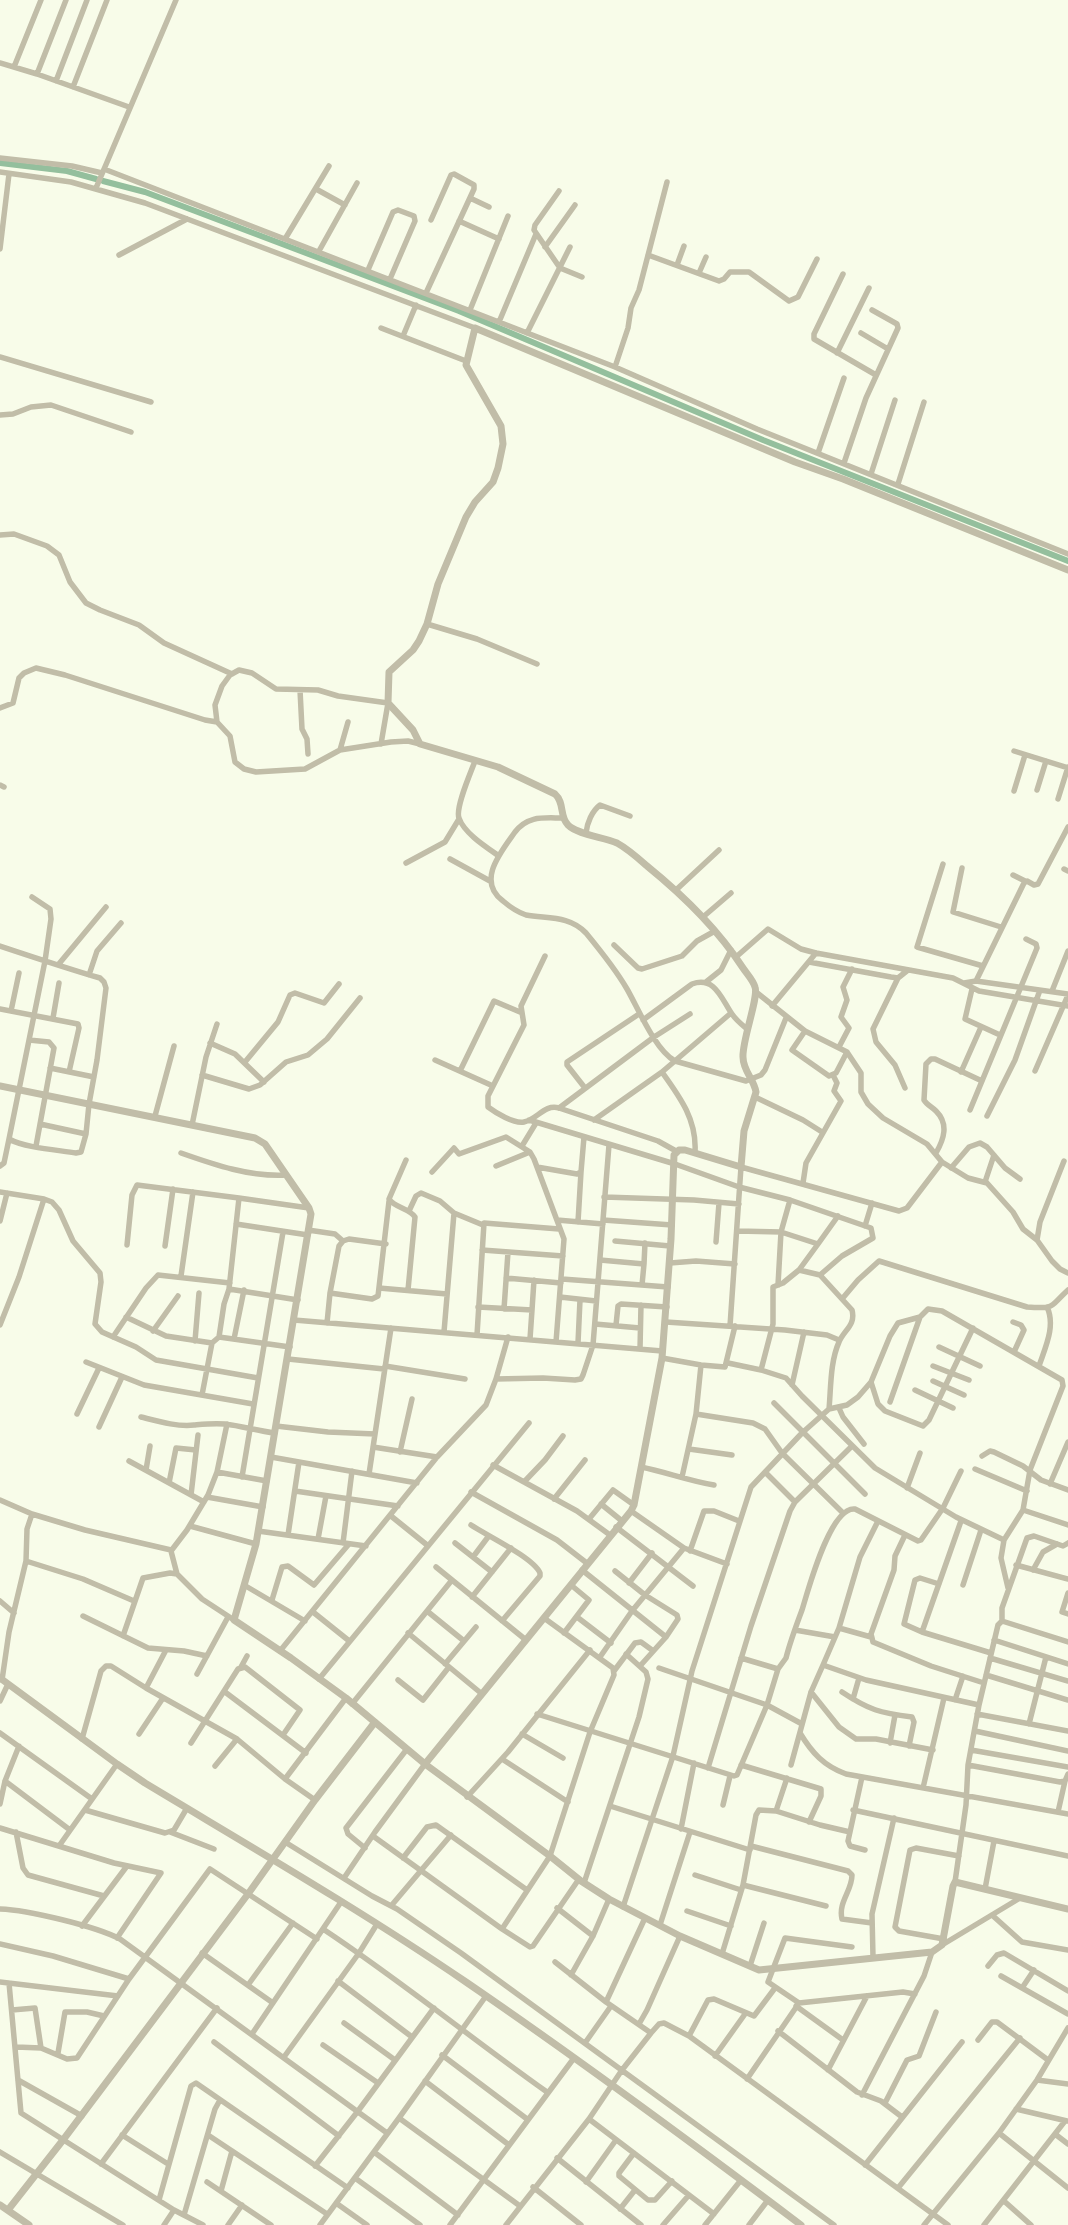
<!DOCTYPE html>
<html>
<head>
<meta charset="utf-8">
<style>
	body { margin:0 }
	canvas { display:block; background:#f8fce9 }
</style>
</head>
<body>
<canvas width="1068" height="2225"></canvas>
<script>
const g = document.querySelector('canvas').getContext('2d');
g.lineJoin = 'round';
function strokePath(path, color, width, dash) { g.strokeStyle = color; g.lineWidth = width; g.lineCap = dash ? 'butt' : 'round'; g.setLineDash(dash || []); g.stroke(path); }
strokePath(new Path2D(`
	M 0,163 L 67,171 L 96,179
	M 103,181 L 145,192 L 459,311 L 763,440 L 1068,561`), '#94bf9d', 6);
strokePath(new Path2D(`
	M 0,63 L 37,74 L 129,107
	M 14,67 L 41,0
	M 37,74 L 66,0
	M 56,81 L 87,0
	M 73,87 L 107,0
	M 0,158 L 72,166 L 102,173
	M 104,169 L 615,367 L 757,429 L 1068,554
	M 0,172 L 71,182 L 145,203 L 475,328
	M 96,188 L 176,0
	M 316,189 L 345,205
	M 559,191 L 535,225 L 534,230 L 560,268 L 582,277
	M 470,198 L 489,207
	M 459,221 L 499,239
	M 285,239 L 329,166
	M 545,247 L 575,205
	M 0,249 L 9,174
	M 319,251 L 357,183
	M 119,255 L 187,219
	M 648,255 L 719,281 L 724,279 L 730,272 L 749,272 L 789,301 L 798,297 L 817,259
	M 677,265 L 684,246
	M 368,270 L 393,212 L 398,210 L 414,216 L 415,221 L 390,279
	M 699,273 L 706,257
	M 843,274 L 814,334 L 814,339 L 876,375
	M 426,293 L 474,189 L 474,185 L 454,174 L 451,175 L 431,220
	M 470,310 L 508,216
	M 499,322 L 536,234
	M 381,328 L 466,361
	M 527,333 L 570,247
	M 861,333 L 888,349
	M 403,336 L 416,305
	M 837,353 L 869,288
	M 0,357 L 151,402
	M 615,367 L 628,328 L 631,308 L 639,290 L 667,182
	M 0,415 L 13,414 L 31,407 L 51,405 L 131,432
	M 818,453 L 844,378
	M 844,463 L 866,398 L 898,328 L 897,324 L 872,310
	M 871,474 L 895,400
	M 898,484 L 924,402
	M 0,535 L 14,534 L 47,546 L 59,555 L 70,582 L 86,603 L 100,610 L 139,625 L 164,643 L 232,674
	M 427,624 L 477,639 L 537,664
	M 300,690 L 302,729 L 307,739 L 308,754
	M 0,708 L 13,703 L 19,678 L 24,673 L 36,668 L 65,675 L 205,720 L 217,722
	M 381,744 L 388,703 L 338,696 L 318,690 L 276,689 L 252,673 L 239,670 L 230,675 L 222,686 L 215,705 L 217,722 L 230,736 L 235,762 L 244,769 L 256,772 L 305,769 L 340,750 L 391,742 L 408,741 L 420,744
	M 340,750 L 348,722
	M 1014,751 L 1068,768
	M 475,761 C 471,772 455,808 459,818 C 464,833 486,847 499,856
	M 0,785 L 4,787
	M 1037,790 L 1046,761
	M 1014,791 L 1025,755
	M 1058,799 L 1068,767
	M 563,818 C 544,818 528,815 515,832 C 501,852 476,881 503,901 C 510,907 517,912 526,915 C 547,919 569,915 586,933 C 600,950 616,970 627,989 C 638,1008 655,1050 675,1061 L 746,1081 L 761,1075 L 765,1070 L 786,1018
	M 586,833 C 587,823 592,811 600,805 L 630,816
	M 450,859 L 490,881
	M 406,863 L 445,842 L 459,819
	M 943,864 L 917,947 L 983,966
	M 962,868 L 953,912 L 1001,927
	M 1064,869 L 1068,871
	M 1013,875 L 1025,881
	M 676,890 L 719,850
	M 703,917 L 731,893
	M 614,945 L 638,968 L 642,969 L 682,956 L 697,941 L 715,931
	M 0,946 C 33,957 66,968 100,978 L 104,982 L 106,988 L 97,1060 L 89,1104 L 86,1134 L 81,1152 L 76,1153 C 58,1150 25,1148 9,1139 L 45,961 L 51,919 L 50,909 L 32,897
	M 545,956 L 521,1006 L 524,1025 L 488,1096 L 488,1107 C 496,1113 514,1124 524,1122 C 538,1119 544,1104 559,1108 L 658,1141 L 676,1151
	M 736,957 L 768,929 L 801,949 L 816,953 L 953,978 L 979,991 L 1068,1006
	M 809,962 L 891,977 L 898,978 L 908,970
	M 58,965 L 106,907
	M 89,975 L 97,951 L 121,923
	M 898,978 L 873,1029 L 876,1042 L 895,1065 L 905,1088
	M 976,981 L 1024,883 L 1027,881 L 1034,885 L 1038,884 L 1068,827
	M 706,982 L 721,970 L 731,950
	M 964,983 L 976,981 L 1068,994
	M 972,989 L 965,1019 L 1000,1035
	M 1052,991 L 1068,951
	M 772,1006 L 816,953
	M 0,1009 L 78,1024 L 79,1028 L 69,1072
	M 11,1011 L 19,973
	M 53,1018 L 59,983
	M 643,1020 L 692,984 C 715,976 721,998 732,1014 C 736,1020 741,1024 747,1029
	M 805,1031 L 792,1050 L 829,1076 L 836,1073 L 847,1052
	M 29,1040 L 49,1042 L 54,1048 L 36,1146
	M 210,1043 L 235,1054 L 264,1082
	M 839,1047 L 849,1028 L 841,1017 L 847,1000 L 843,987 L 852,969
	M 435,1060 L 493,1086
	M 245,1062 L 278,1022 L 290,995 L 295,993 L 324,1003 L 339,984
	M 50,1068 L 94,1077
	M 460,1071 L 494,1001 L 520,1012
	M 1035,1071 L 1068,995
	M 662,1072 C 680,1097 697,1120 695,1152
	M 961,1072 L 981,1027
	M 202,1075 L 249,1089 L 260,1085 L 286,1062 L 308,1055 L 327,1039 L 360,998
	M 585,1088 L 567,1065 L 567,1062 L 639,1014
	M 755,1097 L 803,1120 L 822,1132
	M 559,1108 L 654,1037 L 690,1014
	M 970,1110 L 1037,948 L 1036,944 L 1026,939
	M 155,1116 L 174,1046
	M 987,1116 L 1015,1060 L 1040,990
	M 529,1120 L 675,1164 L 739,1187 L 790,1200 L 871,1228 L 873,1238 L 842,1256 L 820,1275 L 799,1270 L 783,1283 L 773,1287 L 773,1324 L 761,1370
	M 594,1120 L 662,1072 L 731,1013
	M 40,1124 L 86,1134
	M 192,1125 L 206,1057 L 217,1024
	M 522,1146 L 536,1123
	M 181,1153 C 215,1165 250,1177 286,1175
	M 936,1153 C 944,1139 949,1124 936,1111 C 932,1107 927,1105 924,1100 L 926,1064 L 931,1059 L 935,1059 L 982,1081
	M 406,1160 L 389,1199 C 395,1208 409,1208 415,1217 L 408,1290
	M 942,1162 L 968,1178 L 987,1183 L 1013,1212 L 1023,1229 L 1037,1240 L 1052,1261 L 1060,1269 L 1068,1273
	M 0,1166 L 4,1163 L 9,1139
	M 496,1166 L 530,1152
	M 537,1167 L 577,1174 L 581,1172 L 584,1137
	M 951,1168 L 969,1147 L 980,1143 L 987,1147 L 1005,1168 L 1020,1179
	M 432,1172 L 454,1148 L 459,1154 L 506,1137 L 530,1152 L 534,1159 L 564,1239 L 556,1342
	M 985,1182 L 994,1155
	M 803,1183 L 806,1163 L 841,1101 L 834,1091 L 837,1083 L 833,1075
	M 0,1192 L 44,1199 L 52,1202 L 59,1210 L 73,1241 L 100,1273 L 101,1282 L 95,1324 L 102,1332 L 136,1347 L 156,1360 L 258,1378
	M 604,1197 L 694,1200 L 739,1204
	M 409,1211 L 416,1196 L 421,1193 L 440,1201 L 454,1213 L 483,1225
	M 557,1220 L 603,1224
	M 603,1220 L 672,1225
	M 0,1221 L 7,1193
	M 578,1222 L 581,1172
	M 236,1224 L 308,1235
	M 865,1226 L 872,1203
	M 308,1230 L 335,1234 L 343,1241
	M 737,1231 L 781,1232 L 818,1244 L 799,1270
	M 1037,1240 L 1040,1222 L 1064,1161
	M 615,1241 L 670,1246
	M 716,1242 L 719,1203
	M 818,1244 L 838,1216
	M 127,1245 L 132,1195 L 137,1185 L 239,1198
	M 165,1246 L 173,1189
	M 482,1250 L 563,1256
	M 600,1260 L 644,1264 L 645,1243
	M 670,1263 L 696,1261 L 735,1264
	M 181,1276 L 193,1192
	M 506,1278 L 561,1283
	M 562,1279 L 668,1287
	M 642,1285 L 644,1264
	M 778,1285 L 781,1232 L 790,1200
	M 379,1288 L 447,1294
	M 229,1289 L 298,1300
	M 330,1293 L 372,1299 L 378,1296 L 389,1201
	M 560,1297 L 596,1301
	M 842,1299 L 858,1280 L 879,1261 L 1027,1307 C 1057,1309 1049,1307 1068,1290
	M 478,1307 L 532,1310 L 534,1280
	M 504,1309 L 508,1252
	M 126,1317 L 166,1336 L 212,1343 L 219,1337 L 290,1347
	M 294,1320 L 662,1351
	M 666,1322 L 785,1330 L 827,1335 L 839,1340
	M 1013,1322 L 1021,1325 L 1024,1330 L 1014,1352
	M 327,1323 L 330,1293 L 339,1246 L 343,1241 L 349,1239 L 386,1244
	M 595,1324 L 640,1328
	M 0,1325 L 19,1277 L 44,1199
	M 616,1325 L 618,1306 L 621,1304 L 667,1307
	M 730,1326 L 741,1167 L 899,1211 L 907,1208 L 942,1162 L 927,1144 L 883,1118 L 868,1104 L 861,1092 L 861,1073 L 847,1052 L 805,1031 L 756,992
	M 153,1331 L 178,1296
	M 444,1332 L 454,1213
	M 477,1335 L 484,1223 L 559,1229
	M 113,1337 L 146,1288 L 158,1275 L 230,1283
	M 219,1337 L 224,1304 L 229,1289 L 239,1198 L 309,1208
	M 234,1339 L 244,1290
	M 530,1339 L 532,1310
	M 195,1341 L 199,1293
	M 578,1343 L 580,1300
	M 939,1347 L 980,1366
	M 640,1349 L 641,1305
	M 662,1358 L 701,1365 L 725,1367 L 735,1326
	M 288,1359 L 384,1369
	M 86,1362 L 144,1385 L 253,1404
	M 728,1363 L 761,1370 L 786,1378 L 802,1396 L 875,1468 L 956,1517 L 1004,1540 L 1023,1510 L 1068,1525
	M 385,1366 L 465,1379
	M 933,1366 L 969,1380
	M 1039,1366 C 1045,1348 1056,1326 1047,1307
	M 496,1379 L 543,1378 L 575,1380 L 581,1379 L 583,1375 L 593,1345 L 609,1145
	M 933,1381 L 964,1395
	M 871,1382 L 878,1404 L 885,1411 L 923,1426 L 929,1420 L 973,1328
	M 792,1385 L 804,1332
	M 915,1390 L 953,1408
	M 202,1395 L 212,1343
	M 890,1402 L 920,1317
	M 774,1403 L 865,1494
	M 839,1408 L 843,1417 L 864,1444
	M 829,1409 L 847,1405 L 858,1397 L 871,1382 L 890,1336 L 898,1323 L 920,1317 L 928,1309 L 942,1311 L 1062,1380 L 1063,1386 L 1030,1470 L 1023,1510
	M 77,1414 L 99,1368
	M 696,1414 L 753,1423 L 765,1429 L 782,1453 L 843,1513
	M 141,1417 C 157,1421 177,1427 194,1425 C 205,1424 214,1423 225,1424 C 242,1426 258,1431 275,1433
	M 276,1426 L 328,1432 L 375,1434
	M 99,1427 L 122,1377
	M 373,1447 L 437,1457
	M 689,1449 L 732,1455
	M 400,1452 L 412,1399
	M 982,1456 L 990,1451 L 994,1452 L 1023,1466 L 1041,1480 L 1068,1490
	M 271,1457 L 417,1483
	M 129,1461 L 204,1502
	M 493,1465 L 577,1511 L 610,1535
	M 641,1467 C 666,1472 689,1481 714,1485
	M 975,1469 L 1027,1491
	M 146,1470 L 150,1446
	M 217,1472 L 267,1481
	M 765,1472 L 795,1502
	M 369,1474 L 391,1328
	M 242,1477 L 283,1232
	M 682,1477 L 696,1414 L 701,1365
	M 524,1482 L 545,1460 L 563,1436
	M 169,1483 L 176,1448 L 196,1450
	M 1050,1484 L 1068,1442
	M 907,1488 L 920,1453
	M 295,1491 L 398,1506
	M 471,1492 L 557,1540 L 588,1564
	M 191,1495 L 198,1435
	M 207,1497 L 263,1507
	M 554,1499 L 585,1460
	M 0,1500 L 32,1514
	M 601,1504 L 622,1521
	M 631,1511 L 684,1548 L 727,1564
	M 391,1516 L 427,1545
	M 589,1519 L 613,1490 L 634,1505
	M 471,1525 C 486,1535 534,1558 540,1573 L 540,1576 L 502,1621
	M 190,1526 L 256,1544
	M 616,1527 L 693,1586
	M 258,1531 L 366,1546
	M 288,1535 L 299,1462
	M 905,1535 L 895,1556 L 894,1570 L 871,1634 L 873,1642 L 931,1666 L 984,1683
	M 318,1539 L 326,1496
	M 1004,1540 L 1001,1558 L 1008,1588
	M 343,1543 L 352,1471
	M 455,1543 L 492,1572
	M 690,1551 L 704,1511 L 714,1511 L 739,1521
	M 473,1557 L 488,1537
	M 26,1561 L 83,1579 L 134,1601
	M 1016,1565 L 1068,1579
	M 436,1567 L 526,1640
	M 582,1570 L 666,1637
	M 1033,1570 L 1043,1552 L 1057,1544
	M 615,1571 L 645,1595 L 677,1615 L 678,1619 L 666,1637 L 640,1666
	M 177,1574 L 171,1551 L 187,1530 L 208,1495 L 217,1472 L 227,1424
	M 629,1583 L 652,1553
	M 939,1584 L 920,1578 L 915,1580 L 904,1624 L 922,1632 L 991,1653
	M 244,1585 L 305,1621
	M 963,1585 L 981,1530
	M 1068,1593 L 1062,1612 L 1068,1614
	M 472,1597 L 511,1548
	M 272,1600 L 282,1567 L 288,1566 L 314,1585 L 349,1544
	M 0,1601 L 14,1613
	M 427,1611 L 464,1641
	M 313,1612 L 348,1640
	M 83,1616 L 148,1648 L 184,1651 L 207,1656
	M 577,1617 L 611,1643
	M 1002,1621 L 1002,1608 L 1027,1538 L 1034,1536 L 1063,1546 L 1068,1543
	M 839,1628 L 871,1637
	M 795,1630 L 835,1637
	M 922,1632 L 961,1521
	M 408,1633 L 482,1694
	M 564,1633 L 589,1600 L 571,1585
	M 123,1636 L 143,1578 L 170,1573 L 177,1574 L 202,1599 L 234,1620
	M 994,1640 L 1068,1664
	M 280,1651 L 437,1457 L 486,1405 L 496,1379 L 508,1337
	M 600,1657 L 632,1611 L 684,1548
	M 741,1658 L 778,1669 L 786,1658 C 790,1642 796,1626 802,1610 C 808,1591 830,1506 855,1509 L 918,1541 L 921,1540 L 943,1508 L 961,1471
	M 990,1658 L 1068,1681
	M 445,1664 L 476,1627
	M 823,1665 L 839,1628 L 860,1557 L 878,1521
	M 241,1667 L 247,1656
	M 659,1668 L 767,1705 L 802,1724
	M 614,1671 L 635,1643 L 641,1642 L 652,1650
	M 197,1674 L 228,1617
	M 986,1675 L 1068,1700
	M 319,1679 L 529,1423
	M 2,1680 L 9,1632 L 26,1561 L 27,1529 L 32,1514 L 85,1530 L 171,1550
	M 398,1680 L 423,1700 L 449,1667
	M 146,1688 L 166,1650
	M 225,1692 L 306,1753
	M 811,1692 L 839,1727 L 856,1739 L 876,1739 L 933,1750
	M 842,1692 C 869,1710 880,1713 912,1717 L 914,1722 L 909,1746
	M 853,1699 L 859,1678
	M 955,1700 L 963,1676
	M 0,1701 L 8,1684
	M 352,1704 L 452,1580
	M 537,1714 L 734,1776 L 737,1775 L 767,1705 L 778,1669
	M 977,1714 L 1068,1731
	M 1029,1724 L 1046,1657
	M 975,1731 L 1068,1751
	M 0,1733 L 92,1799
	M 800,1733 C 812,1753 824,1766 846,1774 L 1068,1814
	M 139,1734 L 163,1698
	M 522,1734 L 563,1758
	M 82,1739 L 101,1671 L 106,1666 L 111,1666 L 146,1688 L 237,1739 L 285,1779 L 315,1800
	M 191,1743 L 238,1669 L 245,1667 L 300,1710 L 283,1735
	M 890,1743 L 895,1715
	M 971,1750 L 1068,1767
	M 502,1759 L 568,1802
	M 741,1765 L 821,1789 L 821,1796 L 809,1822
	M 791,1765 L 811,1692 L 823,1665 L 866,1680 L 979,1705
	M 968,1765 L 1060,1782 L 1065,1781 L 1068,1774
	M 215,1766 L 237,1739
	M 708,1768 L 751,1626 L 790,1511 L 795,1502 L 851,1447
	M 862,1777 L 848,1841 L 850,1846 L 865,1850
	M 285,1779 L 346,1698
	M 5,1781 L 70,1830
	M 923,1788 L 944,1698
	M 467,1797 L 508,1752 L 590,1650
	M 0,1804 L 5,1781 L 19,1746
	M 723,1805 L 730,1776
	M 610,1806 L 750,1850
	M 85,1810 L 165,1833 L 174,1830 L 187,1808
	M 853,1810 L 1068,1856
	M 776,1811 L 787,1778
	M 1058,1812 L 1065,1781
	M 0,1828 L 114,1863 L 161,1873 L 117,1938
	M 681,1829 L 694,1763
	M 16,1832 L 23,1868 L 28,1875 L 104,1896
	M 170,1832 L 214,1849
	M 373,1836 L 502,1929 L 530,1947 L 533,1946 L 579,1879
	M 285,1842 L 372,1896 L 397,1909 L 461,1953 L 834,2225
	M 59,1846 L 117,1764
	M 751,1846 L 848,1871 L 852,1875 C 852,1891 838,1902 842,1919 L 872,1923
	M 365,1848 L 348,1834 L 346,1828 L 407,1749
	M 403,1858 L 427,1827 L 436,1825 L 527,1890
	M 695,1875 L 741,1890
	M 344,1878 L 375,1832 L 425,1764
	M 955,1882 L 966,1805 L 968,1765 L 979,1705 L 998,1625 L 1002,1621 L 1068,1642
	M 584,1883 L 639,1717 L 648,1679 L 646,1672 L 626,1654
	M 743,1885 L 826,1906
	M 985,1889 L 994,1841
	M 391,1906 L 451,1835
	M 623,1907 L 673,1756 L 692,1671 L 751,1487 L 802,1433 L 829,1409 C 831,1388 830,1362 839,1342 C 844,1330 856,1325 852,1310 L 820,1275
	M 557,1908 L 593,1936
	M 0,1909 C 28,1910 95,1926 120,1939 L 387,2133
	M 687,1911 L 731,1926
	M 992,1915 L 1022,1942 L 1068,1950
	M 660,1925 L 690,1832
	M 82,1926 L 127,1866
	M 323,1929 C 400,1980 472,2039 547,2092
	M 502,1929 L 550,1856 L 590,1732 L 614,1675 L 613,1668 L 544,1618
	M 944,1939 L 899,1931 L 895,1927 L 910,1850 L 916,1848 L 959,1856
	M 0,1944 L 53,1956 L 129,1979
	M 942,1945 L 1020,1898
	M 202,1953 L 273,2003
	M 722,1954 L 743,1885 L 756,1815 L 759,1810 L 776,1811 L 820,1825 L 850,1832
	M 873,1957 L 872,1914 L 894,1818
	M 555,1962 L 606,2002 L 651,2033
	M 750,1966 L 764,1923
	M 988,1966 L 997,1955 L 1004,1953 L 1068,1991
	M 571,1975 L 593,1936 L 609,1899
	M 1001,1976 L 1068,2014
	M 338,1981 L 412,2037
	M 0,1982 L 118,1996
	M 9,1983 L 21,2113 L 174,2210 L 203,2225
	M 248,1985 L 293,1923
	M 1022,1988 L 1034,1970
	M 606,2002 L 645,1918
	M 799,2003 L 768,1982 L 785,1938 L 852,1947
	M 796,2006 L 843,2040
	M 12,2010 L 35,2008 L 41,2048
	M 344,2023 L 395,2060
	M 639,2024 L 647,2010 L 680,1936
	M 778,2031 L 857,2092 L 881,2101 L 902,2117
	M 252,2034 L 341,1902
	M 689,2036 L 708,2000 L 714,1999 L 754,2016 L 775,1988
	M 978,2040 L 992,2022 L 997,2022 L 1048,2060
	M 214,2042 L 339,2136
	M 585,2043 L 611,2006
	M 323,2045 L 378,2083
	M 16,2047 L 41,2048 L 67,2059 L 77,2058 L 129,1979 L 210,1869 L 317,1939
	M 58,2053 L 65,2012 L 87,2012 L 104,2016
	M 442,2055 L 527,2119
	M 715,2056 L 745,2014
	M 284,2057 L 359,1953 L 377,1924
	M 828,2070 L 867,1996
	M 747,2079 L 799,2003 L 903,1992 L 915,1994
	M 18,2080 L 82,2116
	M 1037,2080 L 1068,2084
	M 425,2081 L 509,2145
	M 862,2095 L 924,1976 L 932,1952
	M 885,2103 L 907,2060 L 919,2056 L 936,2012
	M 1016,2109 L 1067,2121
	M 399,2118 L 520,2206
	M 589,2119 L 714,2214
	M 999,2133 L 1068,2188
	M 1055,2134 L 1068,2144
	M 122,2135 L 168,2164
	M 208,2135 L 327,2214
	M 0,2152 L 123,2225
	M 374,2152 L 458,2215
	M 634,2153 L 619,2173 L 619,2176 L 648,2200 L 655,2200 L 672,2181
	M 557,2158 L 641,2225
	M 101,2164 L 217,2008
	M 865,2165 L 962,2042
	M 315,2166 L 358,2111 L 434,2008
	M 355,2178 L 420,2225
	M 207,2182 L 271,2225
	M 586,2182 L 616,2140
	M 533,2187 L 581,2225
	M 898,2188 L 1020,2038
	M 221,2191 L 232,2151
	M 159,2200 L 191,2086 L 196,2083 L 348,2188
	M 1004,2201 L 1031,2225
	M 336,2203 L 367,2225
	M 620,2209 L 635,2190
	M 184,2215 L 215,2109 L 220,2100
	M 164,2225 L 174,2210
	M 228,2225 L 242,2205
	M 320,2225 L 399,2118 L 486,1996
	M 450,2225 L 574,2058
	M 506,2225 L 589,2119 L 622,2070 L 651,2033 L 659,2024 L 664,2023 L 689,2036 L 948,2225
	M 663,2225 L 689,2195
	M 705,2225 L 741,2180
	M 749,2225 L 768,2200
	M 924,2225 L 999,2133 L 1037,2080 L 1068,2028
	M 984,2225 L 1065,2121`), '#c1bda8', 5.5);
strokePath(new Path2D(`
	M 0,1086 L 255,1138 L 265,1144 L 309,1208 L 311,1214 L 256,1544 L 234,1620 L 291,1658 L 346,1698 L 425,1764 L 550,1856 L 581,1881 L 609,1899 L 680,1936 L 759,1970 L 932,1952 L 942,1945 L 953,1886 L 955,1882 L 1068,1909
	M 0,1678 L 117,1764 L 145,1783 C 253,1848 362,1911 466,1982 C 580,2060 691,2142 801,2225
	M 425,1764 L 631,1511 L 634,1505 L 662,1358 L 671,1239 L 674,1155 L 679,1150 L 685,1150 L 741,1167 L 744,1131 L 756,1092 C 754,1079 743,1071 743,1057 C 742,1040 759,997 755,987 C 753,980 747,974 743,968 C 717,928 684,896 647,866 C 638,858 628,849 617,843 C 604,837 578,835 568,825 C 559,816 565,803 555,794 L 498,767 L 420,744 L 413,730 L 388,703 L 389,672 L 413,650 L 419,641 L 427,624 L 438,584 L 466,517 L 475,502 L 493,482 L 498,468 L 503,444 L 501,426 L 466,365 L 475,328 L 795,462 L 843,479 L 1068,570
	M 0,2205 L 29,2225
	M 8,2210 L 63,2140 L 248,1894 L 315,1800 L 375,1722`), '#c1bda8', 7);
</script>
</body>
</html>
